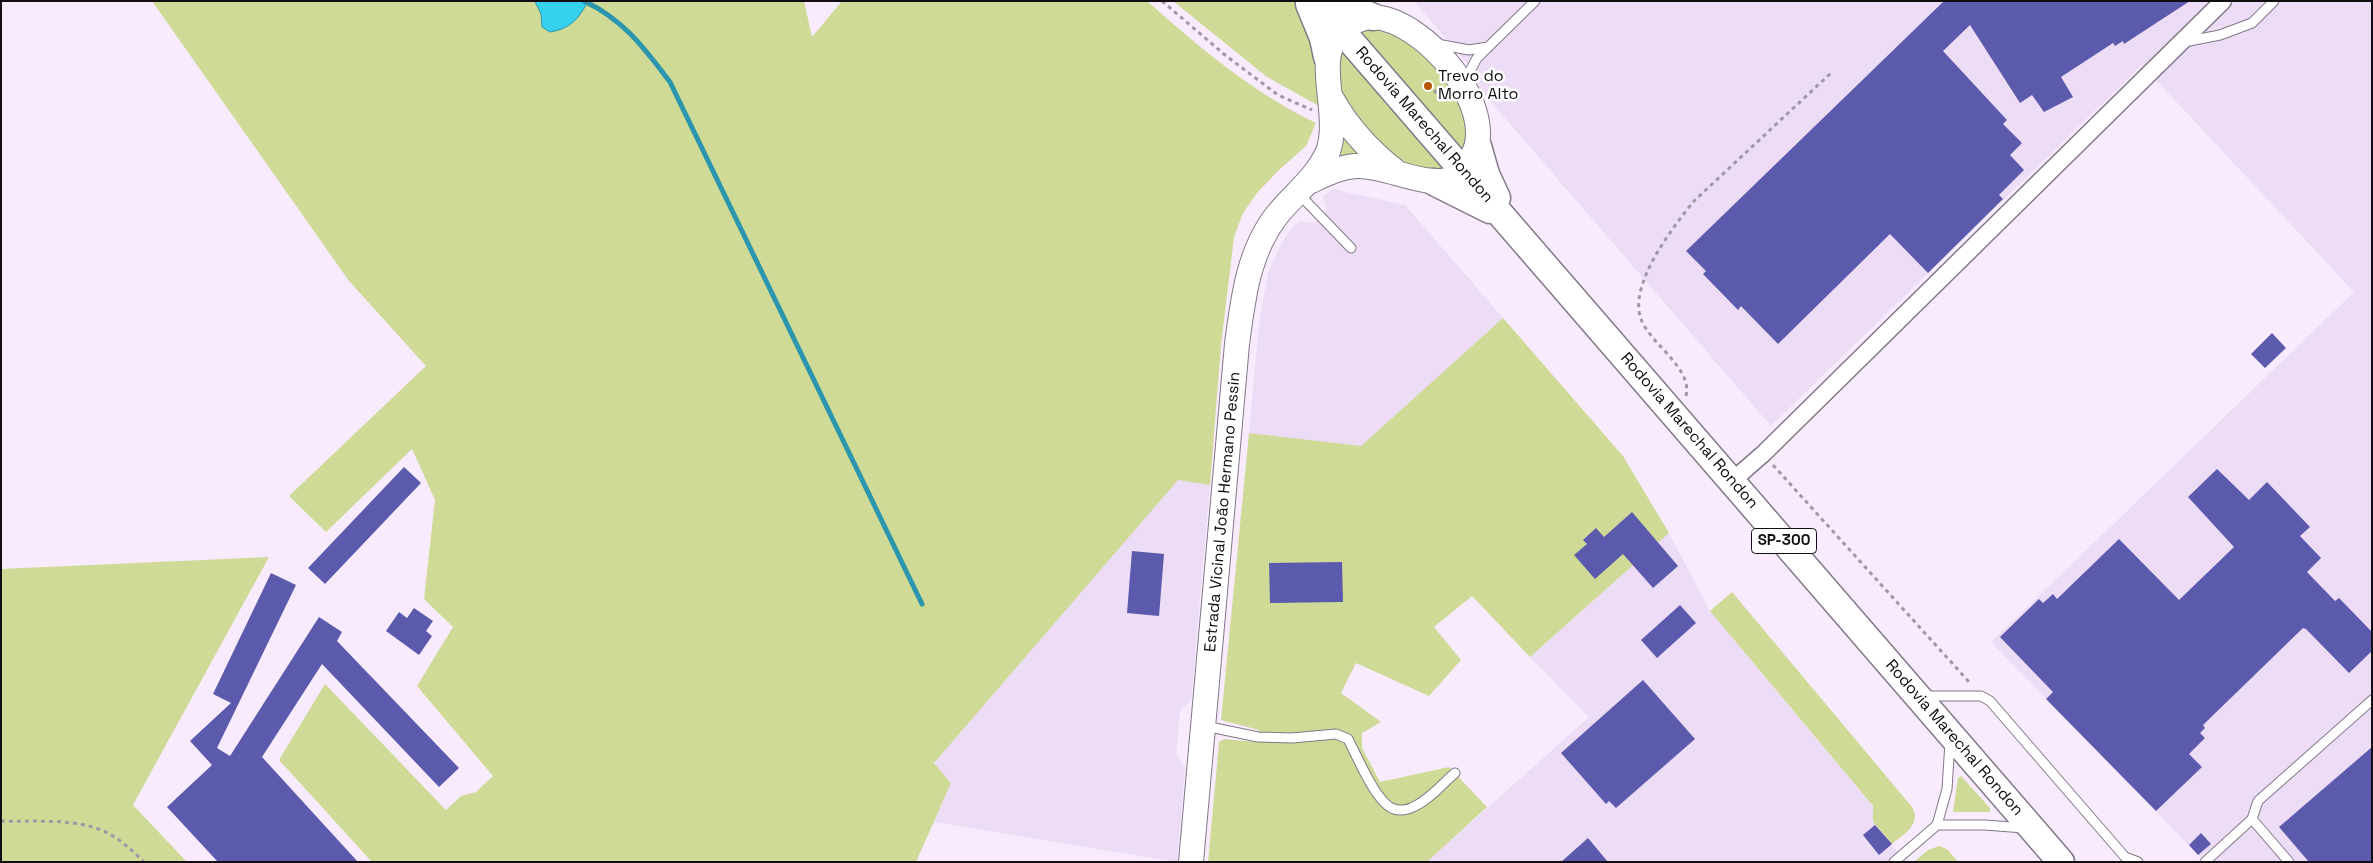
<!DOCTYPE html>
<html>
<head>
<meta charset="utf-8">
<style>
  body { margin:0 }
  #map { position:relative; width:2373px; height:863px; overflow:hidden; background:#f7ebfd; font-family:"Space Grotesk",sans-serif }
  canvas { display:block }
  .frame { position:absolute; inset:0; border:2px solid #110d13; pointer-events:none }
</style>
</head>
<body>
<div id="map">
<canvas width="2373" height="863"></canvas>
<div class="frame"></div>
</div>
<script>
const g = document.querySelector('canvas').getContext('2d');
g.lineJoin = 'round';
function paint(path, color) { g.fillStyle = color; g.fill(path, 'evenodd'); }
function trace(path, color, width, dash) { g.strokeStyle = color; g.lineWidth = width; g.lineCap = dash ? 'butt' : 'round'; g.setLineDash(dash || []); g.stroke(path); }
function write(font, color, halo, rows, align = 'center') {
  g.font = font + ' "Space Grotesk",sans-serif'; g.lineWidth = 5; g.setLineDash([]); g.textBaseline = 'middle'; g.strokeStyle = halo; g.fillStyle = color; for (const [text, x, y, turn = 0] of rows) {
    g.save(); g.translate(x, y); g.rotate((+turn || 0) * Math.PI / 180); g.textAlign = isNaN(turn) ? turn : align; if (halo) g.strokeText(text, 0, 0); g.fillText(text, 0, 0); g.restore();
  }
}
paint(new Path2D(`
  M1414,1H2372V862H2205L1991,642L2354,292L2142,65L1771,426L1473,81L1474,72Z
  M1332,189L1405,205L1503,318L1361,446L1249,433L1259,323L1268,273L1281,244L1290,230L1299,221L1314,223L1327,210L1323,197Z
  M1178,479L1210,485L1191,701L1180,711L1176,755L1185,767L1177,862L934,822L951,783L934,763Z
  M1669,533L1710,611L1873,807V822L1906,862H1427L1589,717L1530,657Z`), '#eddcf6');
paint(new Path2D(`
  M152,1H804L812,37L842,1H1147C1199,47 1253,93 1316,123L1306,146L1278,171L1257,193L1243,213L1234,237L1221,345L1210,485L1178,480L934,763L951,783L916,862H372L279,760L325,684L446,810L461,796L476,792L493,776L417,686L453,627L424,599L435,500L412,449L326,532L289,496L426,366L349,281Z
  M1173,1H1294L1312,26L1328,111L1267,77Z
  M1361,27L1397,30L1464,95L1473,137L1442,173L1340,163L1333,153V59Z
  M1503,318L1623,456L1669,533L1530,657L1472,596L1434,627L1461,660L1429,696L1356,663L1341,693L1381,722L1362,733V748L1380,782L1449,767L1487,807L1427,862H1208L1219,742L1224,739L1257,742L1259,730L1221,720L1249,433L1361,446Z
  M269,557L133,805L187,862H1V569Z
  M1732,592L1912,807C1922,824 1904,834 1892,844L1873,822V806L1710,611Z
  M1961,776L1990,808V812H1953L1958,778Z
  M1939,846L1947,849L1958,862H1914L1928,850Z`), '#cfda96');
const water = new Path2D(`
  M535,1H588C579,19 570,29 550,32L542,27L541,14Z`);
paint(water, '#36d1ef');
trace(water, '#2b96ad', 1);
trace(new Path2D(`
  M584,1C624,20 644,48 670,82L922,604`), '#2b96ad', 5);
paint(new Path2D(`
  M1944,1H2190L2124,44L2123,41L2115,46L2113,43L2061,77L2073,97L2044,112L2032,95L2020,103L1970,25L1943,51L2007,120L2003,124L2022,143L2010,155L2024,170L1999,195L2003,199L1928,273L1890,234L1778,344L1741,306L1738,310L1703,274L1706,271L1686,251Z
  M2272,333L2286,348L2265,368L2251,354Z
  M404,467L421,483L325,584L308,568Z
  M2217,469L2249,500L2267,482L2310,527L2300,536L2321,558L2307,572L2335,601L2339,598L2372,632V651L2349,673L2306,629L2303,628L2203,725L2205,728L2200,733L2205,738L2189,754L2202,767L2156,811L2046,699L2053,692L2000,637L2039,599L2043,603L2053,594L2057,599L2119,539L2179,600L2234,547L2188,497Z
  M1632,512L1678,566L1653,588L1623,554L1595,579L1574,555L1587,544L1583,540L1596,528L1604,537Z
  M1132,551L1164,554L1159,616L1127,613Z
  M1342,562L1343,602L1270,603L1269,563Z
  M271,573L296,585L217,748L230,756L319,617L342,632L337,641L459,768L439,787L322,664L262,757L358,862H218L167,807L212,765L190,741L231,703L213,694Z
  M1680,605L1696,623L1657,658L1641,640Z
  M414,608L433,621L426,631L432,636L419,655L386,631L399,612L407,618Z
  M1643,680L1695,739L1616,808L1609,801L1606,804L1561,753Z
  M2372,747V862H2309L2279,827Z
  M1875,825L1892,844L1879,855L1863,835Z
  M2201,833L2211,844L2198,855L2189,845Z
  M1588,838L1608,862H1561Z`), '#5b5aad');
const service = new Path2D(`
  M2184,42L2220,35L2252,23L2274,1
  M1437,44L1469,50L1488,47
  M1464,82L1477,58L1535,1
  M1298,193L1351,248
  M1924,696H1981L1990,701L2125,857L2138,862
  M1205,726L1258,737L1292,738L1336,734L1348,739C1357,756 1376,803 1394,809C1400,811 1408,810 1413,807C1428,801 1442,784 1455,773
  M2252,819L2258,801L2372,700
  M1937,825H1985L2024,828
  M1894,862L1937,825L1947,789L1950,742
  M2205,862L2252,819L2289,862`);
const minor = new Path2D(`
  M1732,481L1763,454L2223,1`);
const secondary = new Path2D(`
  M1332,99C1347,126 1371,152 1395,171
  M1191,862L1237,344C1243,299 1248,252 1277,215C1294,194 1315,179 1327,154C1342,119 1316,66 1335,39C1343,28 1358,17 1373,17C1424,19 1500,108 1472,157C1468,165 1463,172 1455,177C1429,191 1386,164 1356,166C1339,167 1324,175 1309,182`);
const primary = new Path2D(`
  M1316,1L2061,862
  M1337,1L1373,17
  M1309,4L1323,38L1327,57
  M1478,146L1486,174L1497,198
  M1434,182L1490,210`);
trace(service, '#837889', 11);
trace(minor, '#837889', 19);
trace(secondary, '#837889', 26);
trace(primary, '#837889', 29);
trace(new Path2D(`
  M1162,1L1225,55L1278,95L1312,110
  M1434,93L1441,86
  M1686,396C1693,368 1650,344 1641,319C1628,285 1673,227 1694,201L1832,72
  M1773,465L1970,683
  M1,821C31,822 73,818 101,830C118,837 131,849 144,862`), '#a198a6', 3, [4, 4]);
trace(service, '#fff', 9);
trace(minor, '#fff', 16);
trace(secondary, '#fff', 24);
trace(primary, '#fff', 26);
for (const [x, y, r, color] of [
  [1428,86,5,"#b45800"]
]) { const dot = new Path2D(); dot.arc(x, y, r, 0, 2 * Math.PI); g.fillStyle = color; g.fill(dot); trace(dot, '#fff', 2); }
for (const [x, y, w] of [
  [1784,541,65]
]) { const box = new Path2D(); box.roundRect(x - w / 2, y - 12.5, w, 25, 4); g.fillStyle = '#fff'; g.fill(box); trace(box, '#110d13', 1); }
write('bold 15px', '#110d13', null, [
  ["SP-300",1784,541]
]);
write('16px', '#110d13', '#fff', [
  ["Trevo do",1438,77],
  ["Morro Alto",1438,95]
], 'left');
write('16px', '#110d13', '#fff', [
  ["Rodovia Marechal Rondon",1424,125,49],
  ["Rodovia Marechal Rondon",1689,431,49],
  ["Estrada Vicinal João Hermano Pessin",1223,512,-85],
  ["Rodovia Marechal Rondon",1954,738,49]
]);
</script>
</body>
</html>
